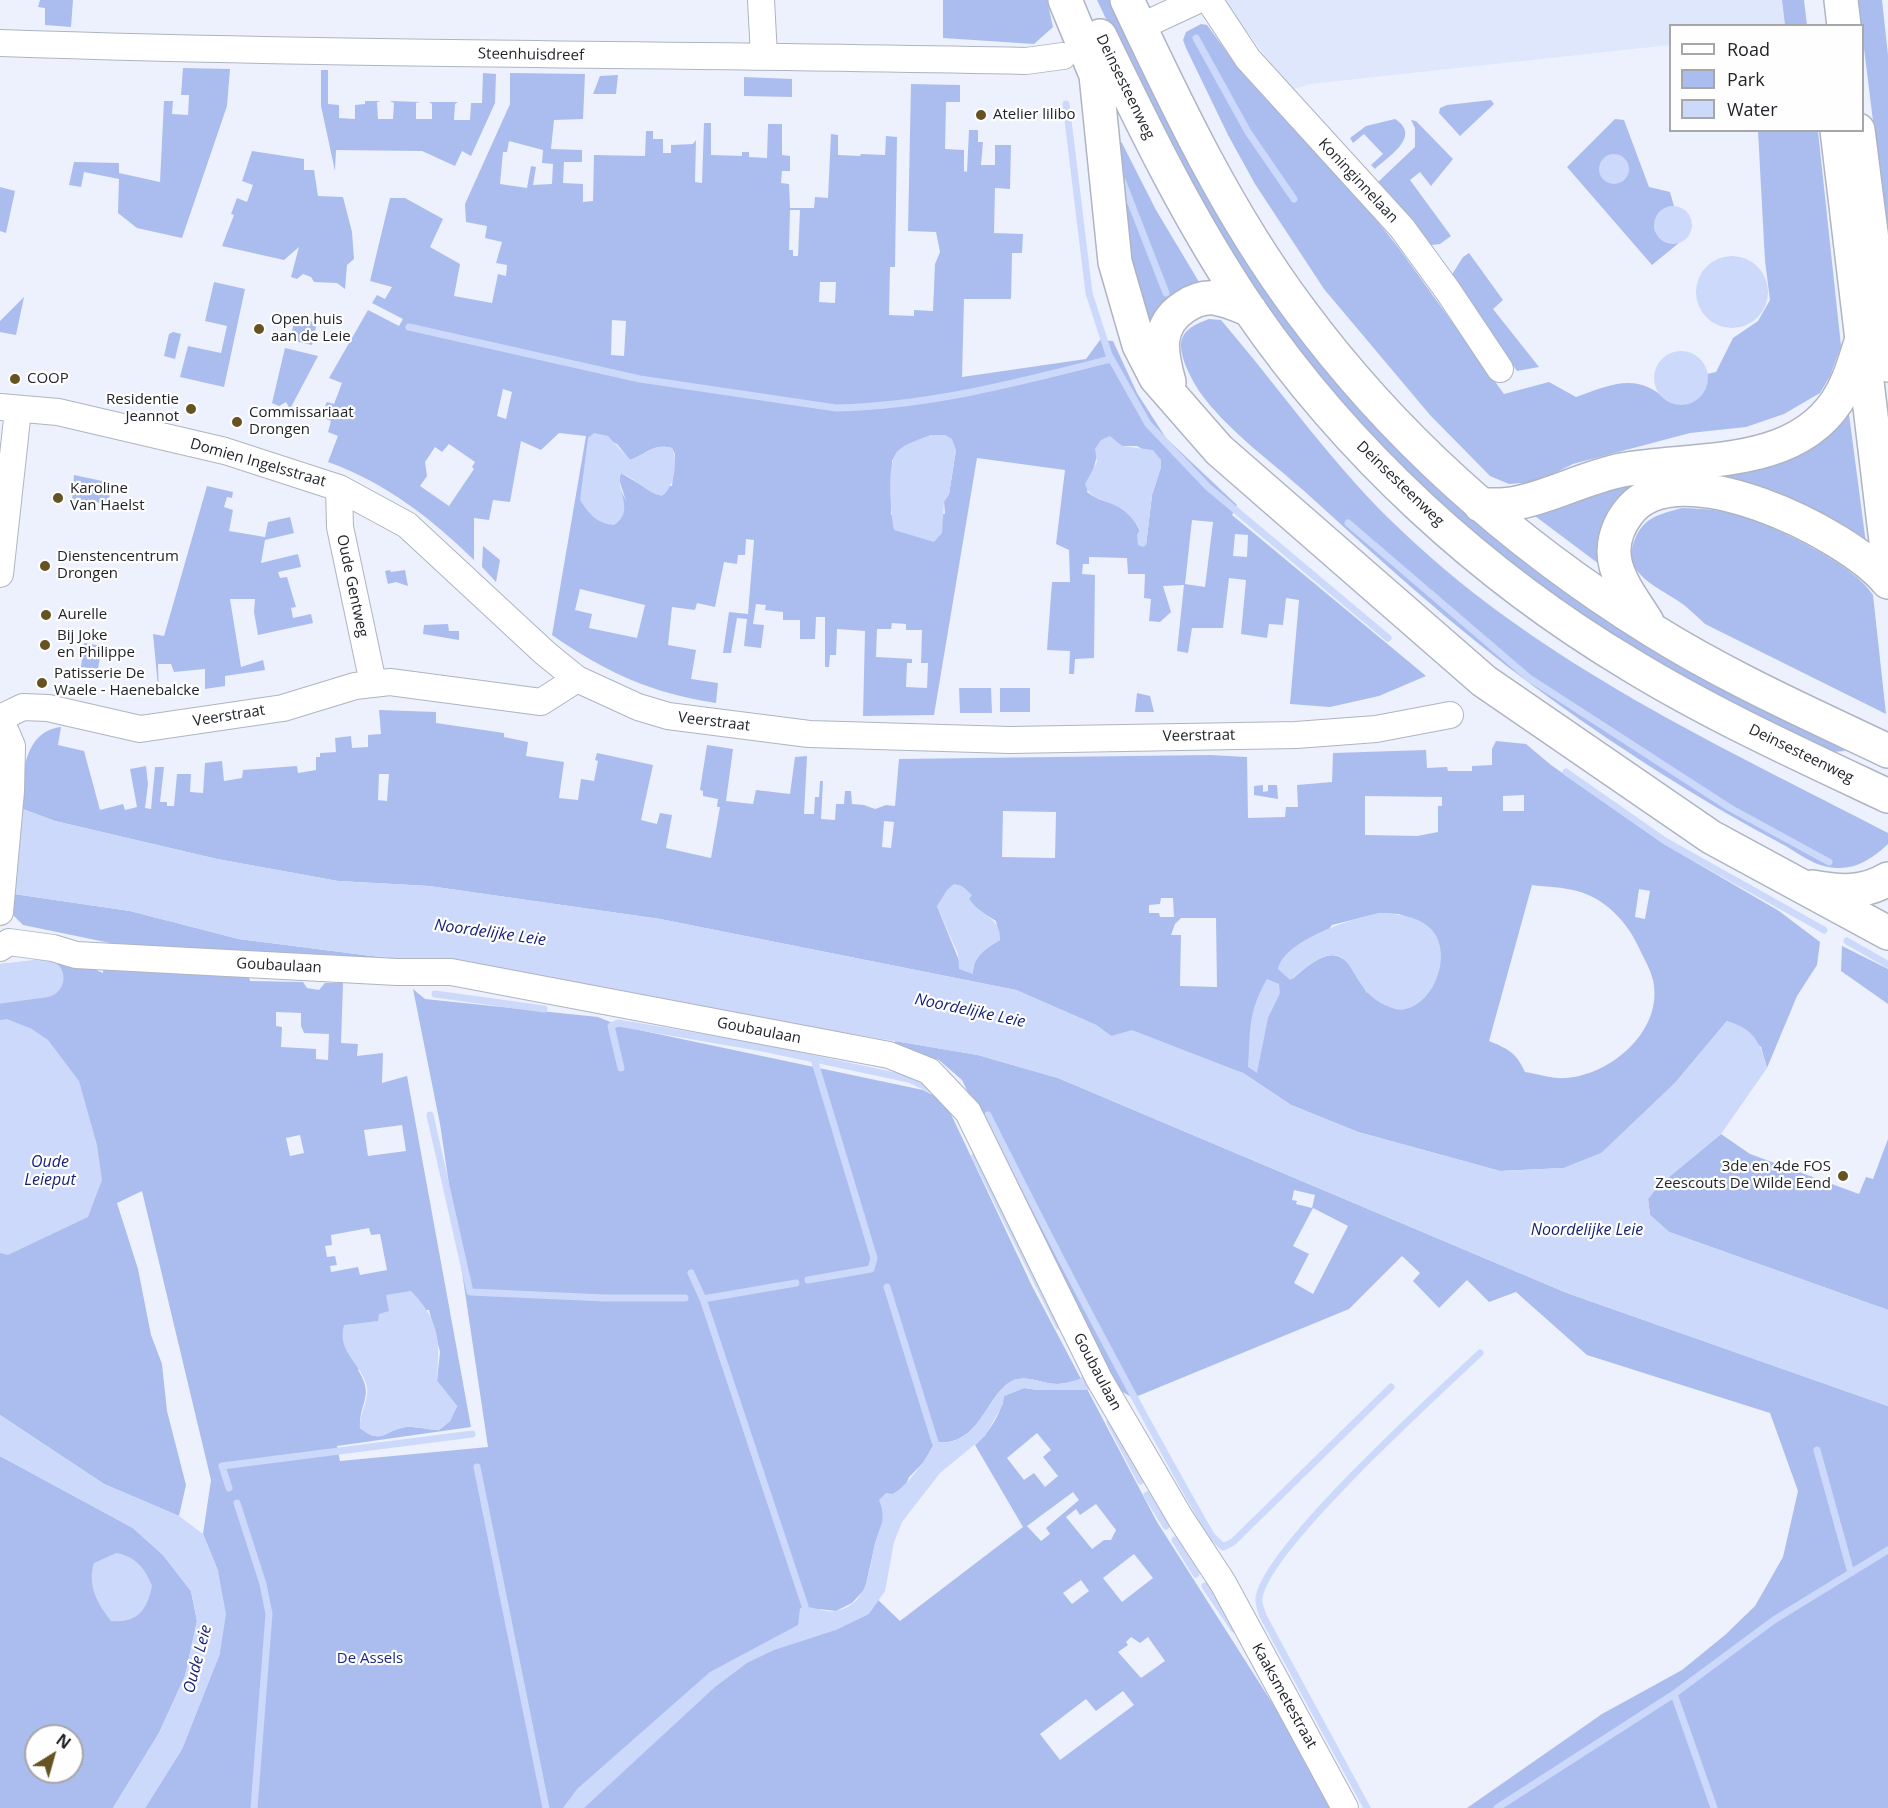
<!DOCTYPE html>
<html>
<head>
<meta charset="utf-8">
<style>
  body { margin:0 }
  #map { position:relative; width:1888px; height:1808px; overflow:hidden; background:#ecf1fd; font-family:"Open Sans",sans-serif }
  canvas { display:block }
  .legend { position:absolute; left:1669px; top:24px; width:195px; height:108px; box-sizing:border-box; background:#fefefe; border:2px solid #a6a7a9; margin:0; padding:8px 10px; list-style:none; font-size:18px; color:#23252a }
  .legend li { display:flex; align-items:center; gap:12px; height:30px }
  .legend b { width:30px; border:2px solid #a6a7a9 }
  .north { position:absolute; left:24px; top:1724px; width:60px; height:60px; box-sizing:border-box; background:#fefefe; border:2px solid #a6a7a9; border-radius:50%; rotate:37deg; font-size:16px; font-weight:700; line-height:24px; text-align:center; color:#23252a }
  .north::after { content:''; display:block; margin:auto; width:21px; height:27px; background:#665321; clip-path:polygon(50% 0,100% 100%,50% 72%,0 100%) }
</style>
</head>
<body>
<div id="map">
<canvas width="1888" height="1808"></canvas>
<ul class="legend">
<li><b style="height:8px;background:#fff"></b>Road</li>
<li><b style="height:16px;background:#abbdef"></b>Park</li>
<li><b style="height:16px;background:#ccd9fa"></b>Water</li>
</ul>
<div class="north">N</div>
</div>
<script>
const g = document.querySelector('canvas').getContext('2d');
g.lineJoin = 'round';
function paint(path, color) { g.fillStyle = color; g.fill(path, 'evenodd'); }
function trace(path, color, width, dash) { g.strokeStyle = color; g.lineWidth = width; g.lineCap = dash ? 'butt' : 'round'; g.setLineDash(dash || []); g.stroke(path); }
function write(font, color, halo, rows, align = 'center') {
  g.font = font + ' "Open Sans",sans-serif'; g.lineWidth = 4.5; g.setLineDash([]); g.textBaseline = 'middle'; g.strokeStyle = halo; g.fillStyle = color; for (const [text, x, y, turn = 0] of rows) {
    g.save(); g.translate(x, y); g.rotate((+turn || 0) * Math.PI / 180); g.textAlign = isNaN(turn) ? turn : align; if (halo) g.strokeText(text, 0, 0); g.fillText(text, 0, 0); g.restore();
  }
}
paint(new Path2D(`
  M1223,0H1782L1785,25L1670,26V45L1310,84L1291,90Z`), '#dfe7fc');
paint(new Path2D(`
  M40,0H73L71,27L45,25V8L38,7Z
  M943,0H1047L1053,27L1034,44L943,38Z
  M1097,0H1114L1409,455L1819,728L1845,751L1821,753L1651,663L1481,544L1358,425L1257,297L1150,111Z
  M1782,0H1804L1807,25H1785Z
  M1858,0H1882L1888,55V242Z
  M1201,24L1207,25L1244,75L1360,200L1398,247L1504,394L1549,382L1576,397C1610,385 1638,371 1667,401L1707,382V374L1716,372L1733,338L1758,321L1770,300L1765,261L1758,131H1818L1841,346L1830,376L1820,393L1784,414L1746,427L1690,433L1573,464L1536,482L1509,484L1490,476L1430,415L1324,289L1255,184L1228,135L1186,48L1183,40L1186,32Z
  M183,68L230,69L227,106L182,238L137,228L118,213L119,179L84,172L81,187L69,185L74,162L119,163V173L160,182L164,101H173L172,114L188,115L189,95H181Z
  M321,70H328V104L339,105V118L355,119V105L365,104V101H381L377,102L378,119H393L394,103L390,101L420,102L416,103V119H432V104L429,102H458L455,104L454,120H470L471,103H482L483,73L496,74L495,103L471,156L462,151L455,166L422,151L336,150L335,171L321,106Z
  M510,73L585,74L583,119L554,120L551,149L582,150V162H564L563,183L583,184V202L593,201L594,155L645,156L646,131H653V139H663V153H671V145L693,144L696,140L695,182L702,183L704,123H711V155L742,156V152H749V157L767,158L768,124H782V155L790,156V171H782L781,183L789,184L790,208H814L815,197L828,198L831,134L838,135V155L860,156L861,154L885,155L886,136L897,137L895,267H890L889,315L914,316V310L933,311L935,264L940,252L936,232L908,231L911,84L960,85V102H946L945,149L964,150V171L967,172L969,130H978V142H983L981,165H995V145H1011L1010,189L995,188L994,233L1023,234L1022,253H1012L1011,299H964L962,377L1086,359L1100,340L1113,341L1137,393L1166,438L1237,505L1232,515L1426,676L1379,696L1330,707L1290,704L1299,600L1286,598L1283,625L1269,624L1267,638L1241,634L1246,580L1229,578L1223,628H1192L1188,653L1177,651L1184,585L1163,586L1171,612L1160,622L1149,621L1151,599L1144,598L1145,574H1128L1127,558L1089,557V564H1083L1082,574L1095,575L1094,658L1075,659L1074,674H1069L1070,651L1047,650L1052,582H1070L1069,550L1056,544L1065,470L977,458L934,715L863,716L865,631L837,629L836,655H830L829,667H825V617H816L815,639H800V620H783V612L765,610L766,605L756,604L753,624L764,625L761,648L744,646L747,619L737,618L731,653H723L729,612L748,614L754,540L746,539L745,555H738L737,564L724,562L715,607L697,603L695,610L672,607L668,645L696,650L691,679L718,683L716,703C651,693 607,673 552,635L586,436L559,433L541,450L521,441L510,502L493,500L489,520L474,518V560C431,518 386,483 328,462L338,436L328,432L331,421L326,419L331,408L325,406L327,402L334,404L342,383L329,378L368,310L399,326L403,319L372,303L377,295L385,299L392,287L370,281L390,198H405L443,219L430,247L460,264L454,296L492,303L498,274L506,276L507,265L496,263L502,242L485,238L487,226L466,222L465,204L510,104ZM509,141L543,150L542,163L553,164L552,184L533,185L536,167L531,166L527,188L500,184L503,152H507ZM790,210H800L798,256H793V250H789ZM820,282H836L835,303L819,302ZM612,320L626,321L624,356L611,355ZM503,389L512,392L506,419L497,416ZM594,433L617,444L630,460C647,454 652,443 672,448L675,454L672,486L641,485L621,473L619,479L626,501ZM931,435L956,450L949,494L944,501L945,514L891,515L892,461L898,451ZM1114,441L1122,446H1137L1161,460V467L1152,495L1146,545C1140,529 1133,514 1118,506C1107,501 1097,500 1087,492L1097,456ZM449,444L475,462L472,467L474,469L449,506L420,486L427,476L425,462L435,447L442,452ZM1192,520L1213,522L1205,587L1185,584ZM1235,534L1248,535L1247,557L1233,556ZM580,589L645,605L637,638L589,628L592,614L575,610ZM892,623L906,624V630H922L921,663H928L927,688L906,687L907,663H912V659L876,657L877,629H891Z
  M618,75L616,94H593L600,76Z
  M744,77L792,79V97L744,96Z
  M1491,100L1494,104L1460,136L1439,113L1440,108L1447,105Z
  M1395,119C1422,136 1389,156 1375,169L1371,165L1383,154L1364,134L1353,143L1350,138L1366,126Z
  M1615,119L1624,120L1649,187L1670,192L1674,206C1661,208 1653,217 1655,231L1668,243L1680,242L1652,265L1567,167Z
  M1411,120L1416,121L1453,159L1431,186L1420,172L1410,180L1451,236L1440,244L1431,245L1378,182L1415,147V128Z
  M1118,140L1122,143L1156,210L1202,287L1153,334L1137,312Z
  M252,151L304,159V170H314L318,196L343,197L352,232L354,259L347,265L345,289L337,283L314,282L311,277L303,274L297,279L291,277L299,247L284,260L222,246L234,215L231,214L237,198L247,202L253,185L242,181Z
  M0,187L15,191L6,233L0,231Z
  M1469,253L1503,300L1493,309L1539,367L1517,371L1451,276L1463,257Z
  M214,282L245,289L224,387L180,377L188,346L221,353L227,326L205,321Z
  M24,297L16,335L0,332V321Z
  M295,318L317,323L312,345L290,340Z
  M1209,319L1221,320C1282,391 1335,469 1404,533C1544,666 1719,745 1888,833V844C1870,861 1851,873 1824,866C1810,863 1795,851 1782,844C1699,800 1612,744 1536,688C1454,628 1378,558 1303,490C1268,459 1226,429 1199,391C1191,378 1182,362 1181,347C1180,330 1196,324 1209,319Z
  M173,332L181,334L175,359L164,356L169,334Z
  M285,348L318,356L290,409L286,402L279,406L272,403Z
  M1847,399L1867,551L1676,481L1603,567L1531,513L1688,467Z
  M74,475L112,483L108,504L72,499Z
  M207,486L233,492L232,498L227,497L224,507L233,510L229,531L265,537L268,522L290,517L294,533L265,540L261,563L298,554L301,567L278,572L280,578L287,577L296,607L291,608L293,618L311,614L313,623L258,635L254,612L255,599H230L241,667L263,660L265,670L225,676V686L205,689V669L174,672L171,664H158L159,697L153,634L164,636Z
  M1682,508C1703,509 1725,509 1745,517C1779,529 1856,566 1873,595L1886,714L1705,624C1698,617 1691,611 1684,605C1662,588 1619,575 1635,539C1644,517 1660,514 1682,508Z
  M483,546L500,560L496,582L482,567Z
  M390,570L391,572L405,570L408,586L396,582L388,584L385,571Z
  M448,624L449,631H459V640L423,634L424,625Z
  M84,643L102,646L98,669L81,667Z
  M959,688H991L992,713H960Z
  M1000,688H1030V712H1000Z
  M1137,693L1150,696L1154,712H1135Z
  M379,710L436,712V723L504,733V737L528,742L526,756L564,762L559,798L578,800L581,779L594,781L598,761L595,760L597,753L653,765L641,820L657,824L660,813L672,815L666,848L711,858L720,807H717L718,799L703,796V791L700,790L707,745L733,749L726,801L753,804L756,790L790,794L795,757L807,756L804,814H814L815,797H819L820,781H823L821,819L835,820L836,804H844L845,791H851L852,804L864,805L875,809L886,805L895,806L899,759L1210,755L1247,757L1248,818L1285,817L1286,807H1298L1297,785L1332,782L1333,753L1426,750L1427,768L1447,767L1448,771H1472V766L1492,765V749L1496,741L1526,744L1551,765L1664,844L1779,911L1820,942L1817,965L1797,996L1767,1068L1761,1047L1727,1021L1675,1083L1602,1153L1564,1168L1500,1171L1358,1132L1291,1105L1243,1073L1111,1036L1096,1025L1016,990L660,919L429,886L338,881L217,859L55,821L20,808C22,778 23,731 61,727L58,745L84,751L100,810L123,804L125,810L137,807L130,769L146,766L148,784L145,808L151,809L155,767H164L160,802H167V806H174L177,774H191L190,792L203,793L205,763L222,761L224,781L242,778L243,770L297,766L298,773L316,770V757H320V753L336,752L335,738L351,736L352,748L368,747V735L381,734ZM379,774H389L387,801L378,800ZM1524,795V811H1503V796ZM1365,796L1442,797V806H1438V832L1417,836L1365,835ZM1003,811L1056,812L1055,858L1002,857ZM884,821L894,822L891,848L882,847ZM1532,885C1547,887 1563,887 1577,891C1605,898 1628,923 1639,948C1644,959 1653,973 1654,986C1660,1033 1610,1075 1566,1078C1553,1079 1538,1074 1525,1072C1516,1052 1508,1049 1489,1041ZM1639,889L1650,891L1645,919L1635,917ZM1161,898H1173L1174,917H1160L1159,913H1149V905L1160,904ZM969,899L975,908L996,921L1000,940C986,948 973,956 973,973L960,963L937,906ZM1380,913L1399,914L1420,922L1367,993C1342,943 1329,947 1291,980L1332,925ZM1181,918H1216L1217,987L1180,986L1181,935H1171L1175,924Z
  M1263,785V792L1268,791V785H1277L1278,799L1254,795V786Z
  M14,894L130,911L239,939L411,961L329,962L115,944L23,925L13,915Z
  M1842,946L1888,969V1004L1841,971Z
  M53,959L81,963L103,973L104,963L248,972L250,981L303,982L307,988L319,990L325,983H343L341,1043L358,1044L357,1056L383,1053L382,1083L407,1076L471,1427L337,1446L340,1461L488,1447L440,1124L413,989L425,999L598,1017L620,1026L923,1090L939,1098L950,1112L1032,1286L1081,1379C1073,1381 1065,1384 1057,1384C1042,1384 1026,1374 1012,1381C986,1394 980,1448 935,1442L924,1462L909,1477L905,1487L893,1494L875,1544L865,1589L852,1603L836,1611L819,1609L824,1629L876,1598L900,1621L1023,1527L975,1445C989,1433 1001,1414 1004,1396L1024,1388L1038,1390L1087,1389L1157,1522L1339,1808H145L182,1749L220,1653L218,1571L203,1534L211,1480L142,1191L117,1203L138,1269L151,1335L162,1364L167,1411L186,1485L179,1516L104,1484L0,1415V964ZM276,1012L301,1013V1026L304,1033L329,1034L328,1060L316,1059V1049L281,1047L282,1027L276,1026ZM402,1125L406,1151L368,1156L364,1130ZM300,1135L304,1153L290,1156L286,1138ZM369,1228L371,1235L380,1234L387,1270L360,1275L358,1267L331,1272L330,1266L337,1265L335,1256L327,1257L325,1246L332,1245L331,1235ZM429,1310L440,1352L437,1381L457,1406L450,1421L439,1430C430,1430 412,1426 405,1427C384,1431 381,1445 360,1428C359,1401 375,1397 358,1370L379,1321L390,1311ZM1037,1433L1051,1450L1043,1457L1058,1476L1045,1487L1034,1473L1024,1480L1007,1458ZM1073,1492L1079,1500L1046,1528L1050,1534L1041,1541L1027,1526ZM1096,1504L1116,1530L1111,1540H1104L1092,1549L1066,1517L1076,1509L1080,1515ZM1134,1554L1153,1578L1122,1602L1103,1578ZM1081,1580L1089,1591L1072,1604L1063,1593ZM1131,1637L1140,1643L1148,1637L1165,1661L1141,1678L1118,1652L1128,1645L1126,1642ZM1123,1691L1134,1705L1060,1760L1040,1734L1086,1699L1096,1711Z
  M895,1041L978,1055L1058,1078L1567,1293L1888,1406V1808H1467L1602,1714L1682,1670L1725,1635L1755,1606L1783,1557L1798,1491L1770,1413L1587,1355L1516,1292L1489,1302L1467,1280L1439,1308L1413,1281L1420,1273L1402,1256L1349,1309L1133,1398L1109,1384L962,1080L939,1060L895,1049ZM1294,1190L1315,1195L1312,1208L1296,1204L1297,1201L1292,1200ZM1313,1208L1348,1226L1313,1294L1294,1283L1309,1254L1293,1246Z
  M1721,1134L1750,1154L1859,1194L1866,1177L1873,1179L1888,1139V1310L1669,1232L1650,1215L1648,1199L1658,1186Z
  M0,1456L133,1528L163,1555L191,1591L197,1621L185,1676L159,1733L113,1808H0ZM36,1736H72V1772H36Z`), '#abbdef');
paint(new Path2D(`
  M1599 169a15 15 0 1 1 30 0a15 15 0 1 1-30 0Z
  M1654 225a19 19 0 1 1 38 0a19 19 0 1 1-38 0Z
  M1696 292a36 36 0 1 1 72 0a36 36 0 1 1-72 0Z
  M1654 378a27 27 0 1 1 54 0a27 27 0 1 1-54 0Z
  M594,433L608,436L630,460C647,454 652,443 672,448C678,461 675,487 662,496C646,493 637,479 621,473C615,491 636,511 614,525C596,523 589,514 580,500L588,438Z
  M931,435H945L952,439L956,450L949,494L944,502L942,533L934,542L894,530C891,514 886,464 897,452C905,443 921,439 931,435Z
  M1110,436L1122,446L1153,450L1161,460V467L1152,495L1146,545L1143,547L1138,545L1137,535L1140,529C1135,521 1128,513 1120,508C1106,499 1090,501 1085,484L1097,462L1095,449L1101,440Z
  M20,808L55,821L217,859L338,881L429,886L660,919L1016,990L1096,1025L1111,1036L1132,1030L1243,1073L1291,1105L1358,1132L1500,1171L1564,1168L1601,1153L1675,1083L1727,1021C1754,1029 1760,1042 1767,1068L1721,1134L1658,1186L1648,1199L1650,1215L1669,1232L1888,1310V1406L1567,1293L1058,1078L978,1055L426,963L239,939L130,911L0,892Z
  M954,884L962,886L972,895L969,899C982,917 1001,917 1000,940C986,949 973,956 973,974L959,969L958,954L937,906L947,890Z
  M1380,913C1398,914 1419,916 1432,930C1452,953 1436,999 1409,1008C1400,1011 1396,1010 1387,1006C1339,986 1361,919 1290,980L1278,969C1285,939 1354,918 1380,913Z
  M1267,979L1279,984L1280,993L1268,1018L1257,1073L1248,1067C1251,1029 1247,1014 1267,979Z
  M7,1019L32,1029L48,1040L79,1081L97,1145L102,1180L88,1217L8,1255L0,1253V1020Z
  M411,1291C440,1321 440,1340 437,1381L457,1406L450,1421L439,1430C430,1430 412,1426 405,1427C384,1431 381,1445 360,1428C359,1412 371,1399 366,1383C358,1361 337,1351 344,1325L378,1321L379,1314L389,1311L386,1295Z
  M1084,1373L1094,1390H1038L1024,1388L1004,1396L1003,1404L985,1436L940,1473L902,1522L894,1542L885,1591L869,1614L836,1630L774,1650L747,1663L715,1687L584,1808H563L577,1789L710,1672L798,1625L800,1608C812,1604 824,1614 836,1611C870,1604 868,1570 875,1544C880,1524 887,1521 879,1500L886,1493L893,1494C909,1484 926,1460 935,1442C979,1449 987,1393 1012,1381C1026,1374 1042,1384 1057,1384C1065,1384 1073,1381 1080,1379Z
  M0,1415L104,1484L179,1516L203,1534L218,1571L226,1614L220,1653L182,1749L145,1808H113L159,1733L185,1676L197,1621L191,1591L163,1555L133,1528L0,1456Z
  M116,1553C135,1556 146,1569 152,1586C147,1611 137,1623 111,1621C97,1603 87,1585 94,1563Z`), '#ccd9fa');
trace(new Path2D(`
  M1196,38L1248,132L1294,199
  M1066,104L1089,293L1109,355L1148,424L1208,487L1388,638
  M1122,180L1166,293
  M409,327L640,379L836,408C929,406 1021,382 1111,359
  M1348,523L1529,678L1730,808L1829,862
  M1566,772L1665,841L1824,930
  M1847,941L1887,964
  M435,994L544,1009
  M621,1068L611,1026L618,1023L763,1048L909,1079L933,1090
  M430,1115L470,1292L605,1298H685
  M988,1115C1059,1257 1132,1397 1211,1535L1223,1547L1233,1542L1391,1387
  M975,1156L1059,1326
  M691,1273L703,1299
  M808,1280L871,1269L874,1258L814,1059
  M796,1283L703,1299L805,1606
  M887,1287L935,1442
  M1110,1422L1141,1481
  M1817,1450L1851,1573
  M477,1467L546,1808
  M229,1488L222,1466L472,1434
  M1147,1495L1166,1526
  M237,1503L263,1584L269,1614L254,1808
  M1175,1540L1196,1574
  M1205,1586L1234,1629
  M1367,1808L1263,1616C1261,1610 1258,1603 1259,1598C1265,1549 1437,1394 1480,1353
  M1497,1808L1674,1694
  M1714,1808L1674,1694L1774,1620L1888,1550`), '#ccd9fa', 7);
trace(new Path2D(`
  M0,984L44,978`), '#ccd9fa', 39);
const minor = new Path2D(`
  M761,0L764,55
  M1209,0L1248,59L1402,228L1448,291L1500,369
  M1140,27L1198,0
  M0,43C342,55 684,54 1026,61L1063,56
  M0,407L58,412L225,451L339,488L407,525L545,653L577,679L638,707L668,716L809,734L1010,740L1296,735L1376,729L1450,715
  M339,488L340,527L373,683
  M0,574L18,410
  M0,718L23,707L48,708L140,729L283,708L355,686L390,682L541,702L577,679
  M0,718L12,746L11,791L0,912
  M0,948L9,942L53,948L76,955L397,972H451L889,1055L929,1071L968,1112L1099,1379L1181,1519L1223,1583L1345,1808`);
const trunk = new Path2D(`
  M1065,0L1096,75L1115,262L1139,345L1156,378L1219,450L1484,681L1711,837L1888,933
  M1127,0C1177,106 1228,214 1299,309C1394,438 1516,545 1652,630C1727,677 1808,713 1888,751
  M1841,0L1844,26
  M1100,36C1145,129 1190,222 1249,309C1347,452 1482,576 1631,665C1713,715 1801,755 1888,796
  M1837,130L1888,558
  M1858,130L1888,365
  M1169,382C1161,354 1155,326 1184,307C1193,301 1203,297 1214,298C1227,300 1238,305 1250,310
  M1480,505C1494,505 1508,506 1521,502C1556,494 1587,477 1622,470C1692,457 1792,470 1837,401C1849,383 1854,363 1861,342
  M1647,622C1636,604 1622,587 1616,566C1611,548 1616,529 1627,514C1674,446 1849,534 1888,582
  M1812,887C1840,892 1863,894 1888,879`);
trace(minor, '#aeb4c2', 28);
trace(trunk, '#aeb4c2', 36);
trace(minor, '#fff', 26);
trace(trunk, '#fff', 33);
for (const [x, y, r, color] of [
  [981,115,6,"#665321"],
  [259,329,6,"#665321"],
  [15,379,6,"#665321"],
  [191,409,6,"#665321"],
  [237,422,6,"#665321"],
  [58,498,6,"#665321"],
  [45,566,6,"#665321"],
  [46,615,6,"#665321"],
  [45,645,6,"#665321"],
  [42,683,6,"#665321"],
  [1843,1176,6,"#665321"]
]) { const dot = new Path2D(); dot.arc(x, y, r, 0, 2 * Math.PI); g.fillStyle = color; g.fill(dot); trace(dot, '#fefefe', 2); }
write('15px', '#23252a', '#fefefe', [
  ["Steenhuisdreef",531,55,1],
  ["Deinsesteenweg",1125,87,64],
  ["Koninginnelaan",1358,181,47],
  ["Domien Ingelsstraat",258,463,16],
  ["Deinsesteenweg",1400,484,44],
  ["Oude Gentweg",352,586,78],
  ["Veerstraat",229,716,-9],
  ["Veerstraat",714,722,7],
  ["Veerstraat",1199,736,-1],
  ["Deinsesteenweg",1801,754,26],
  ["Goubaulaan",279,966,3],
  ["Goubaulaan",759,1031,11],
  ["Goubaulaan",1097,1372,62],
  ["Kaaksmetestraat",1284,1696,61]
]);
write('15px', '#23252a', '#fefefe', [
  ["Atelier lilibo",993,115],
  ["Open huis",271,320],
  ["aan de Leie",271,337],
  ["COOP",27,379],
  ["Residentie",179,400,"right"],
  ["Jeannot",179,417,"right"],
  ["Commissariaat",249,413],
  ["Drongen",249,430],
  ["Karoline",70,489],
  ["Van Haelst",70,506],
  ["Dienstencentrum",57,557],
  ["Drongen",57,574],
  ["Aurelle",58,615],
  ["Bij Joke",57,636],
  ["en Philippe",57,653],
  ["Patisserie De",54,674],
  ["Waele - Haenebalcke",54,691],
  ["3de en 4de FOS",1831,1167,"right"],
  ["Zeescouts De Wilde Eend",1831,1184,"right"]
], 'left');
write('15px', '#1a2882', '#fefefe', [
  ["De Assels",370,1659]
]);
write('italic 16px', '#141e78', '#fefefe', [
  ["Noordelijke Leie",490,933,8],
  ["Noordelijke Leie",970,1011,12],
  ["Oude",50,1162],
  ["Leieput",50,1180],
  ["Noordelijke Leie",1587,1230],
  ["Oude Leie",198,1659,-75]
]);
</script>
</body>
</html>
